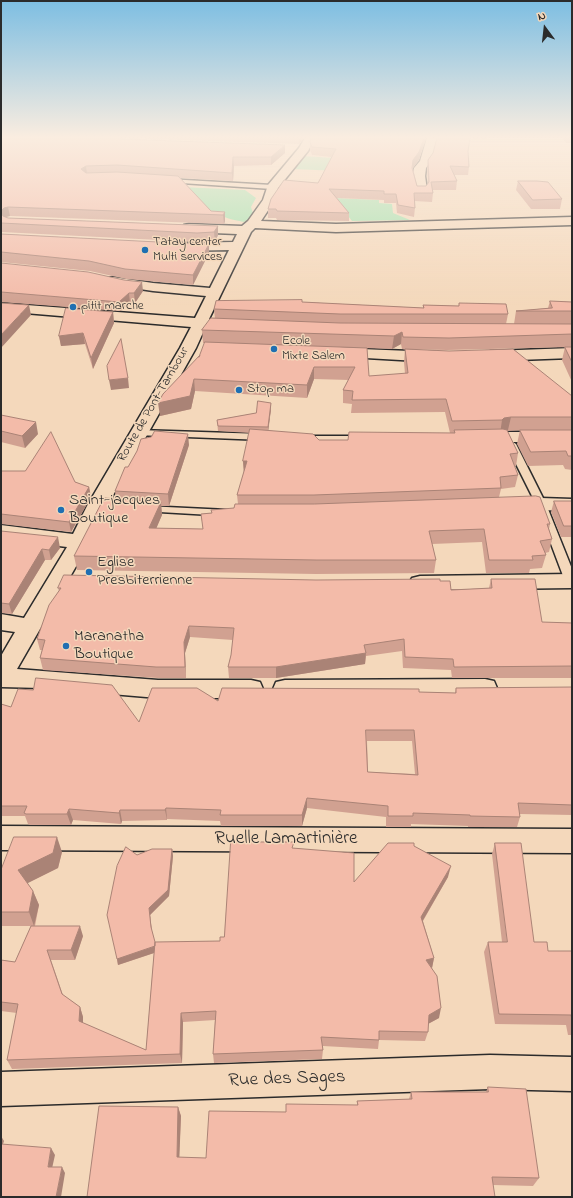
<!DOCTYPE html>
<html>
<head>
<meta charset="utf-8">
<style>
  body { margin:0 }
  #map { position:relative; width:573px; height:1198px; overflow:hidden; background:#f4d8bb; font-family:"Indie Flower",sans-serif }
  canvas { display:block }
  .frame { position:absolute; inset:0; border:2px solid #2b2b2b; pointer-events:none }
  .north { position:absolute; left:525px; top:8px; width:40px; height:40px; -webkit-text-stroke:3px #f4d8bb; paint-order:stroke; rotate:345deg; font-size:11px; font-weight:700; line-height:16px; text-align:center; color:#2b2b2b }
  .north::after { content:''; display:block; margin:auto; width:14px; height:18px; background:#2b2b2b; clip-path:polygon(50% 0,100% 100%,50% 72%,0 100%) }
</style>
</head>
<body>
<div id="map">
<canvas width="573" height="1198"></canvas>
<div class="frame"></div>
<div class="north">N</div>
</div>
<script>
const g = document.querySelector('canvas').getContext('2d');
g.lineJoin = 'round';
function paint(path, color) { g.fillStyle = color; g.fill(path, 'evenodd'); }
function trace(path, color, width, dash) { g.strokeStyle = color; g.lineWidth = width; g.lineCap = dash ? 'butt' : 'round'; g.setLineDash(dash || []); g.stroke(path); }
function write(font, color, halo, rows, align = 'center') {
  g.font = font + ' "Indie Flower",sans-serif'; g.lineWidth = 3; g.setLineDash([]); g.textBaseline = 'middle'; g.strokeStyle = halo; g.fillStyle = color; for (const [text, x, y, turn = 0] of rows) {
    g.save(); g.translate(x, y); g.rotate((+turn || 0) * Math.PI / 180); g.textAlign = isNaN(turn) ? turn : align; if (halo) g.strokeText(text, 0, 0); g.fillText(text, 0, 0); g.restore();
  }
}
paint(new Path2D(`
  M302,156L367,160L364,172L291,169Z
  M182,187L245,190L256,198L251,207L254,216L244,222C235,220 223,219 217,211L193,210Z
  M334,198L379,200V203L392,204L393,213L410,220L352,221Z`), '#9de1ac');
const service = new Path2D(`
  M168,179L272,185L275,187L272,189L166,182L165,181Z
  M138,430L264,434L269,437L264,440L135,435L133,433L135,431Z
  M303,436H364L369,439L364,442L300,441L298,439Z
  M511,441L516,444L546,504L572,569V585L567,584L565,581L536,504L506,444Z
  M146,506L228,510L233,513L228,516L142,511L141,509Z`);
const minor = new Path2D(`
  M305,138H315L308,151L278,188L275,200L261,221L336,224L572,217V225L336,232L255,228L251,232L209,319L218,321L221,324L218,327L205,328L196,348L107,506L90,542L17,669L158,680H251L260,682L263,689L260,696L251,698H158L41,688L1,687V656L15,632L1,630V614L24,618L67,547L1,539V525L73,534L87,506L180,348L191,327L1,311V303L195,318L206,296L153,291L113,285L108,284L106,281L108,278L113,277L153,283L210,288L229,250L180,251L175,250L173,247L175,244L180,243L233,242L237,234L189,232L184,231L183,228L184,225L189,224L242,226L248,221L263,200L268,185L299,148Z
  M427,138H437L431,161L426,168L425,176L427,190L425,193H417L413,176L414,168L420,161Z
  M337,348L435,352L441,354L443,357L441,360L435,362L331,356L329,353L331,350Z
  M572,348V358L491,361L485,359L483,356L485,353L491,351Z
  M508,432H572V442H508L502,441L499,437L502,433Z
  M541,498L572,499V511L541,510L534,508L531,504L534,500Z
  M572,574V588L420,590L412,588L409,583L412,578L420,576Z
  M485,679L494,681L497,688L494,695L485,697L285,698L276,696L273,689L276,682L285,680Z
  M1,826L572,829V853L1,850Z
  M490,1055L572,1057V1091L490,1089L1,1106V1072Z`);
trace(service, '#2b2b2b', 3);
trace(minor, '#2b2b2b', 3);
paint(service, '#f4d8bb');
paint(minor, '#f4d8bb');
paint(new Path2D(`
  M1,138H121L285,153L271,165L234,166L233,181L180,178L211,211L225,212V221L224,224L10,216L5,217L8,218L218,226V235L215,242H198L1,232Z
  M123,138H304L299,144Z
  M312,138H426L419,160L413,168L417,186H426L428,184L427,169L428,160L433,153L437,138H487L486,139L470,138L468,151L469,167L468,175H454L457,181L456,190H432L433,193L432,202L414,201L415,208L414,217L397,213L396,203H384V200L337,198L349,213V221L277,220L276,218H268V209L318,183L332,157L312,155L310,150V142Z
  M562,138H572V143H566Z
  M518,181L562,199L560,209H531L516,190Z
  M1,234L197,244H209V253L193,285L126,279L90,271L1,262Z
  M1,263L143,291L135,303H130L120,311L1,302Z
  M550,301L572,302V324H514L516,311L548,308Z
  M302,302L423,308V305L459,306V303L508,314L506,324H430H572V347L447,350L402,349L401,344L392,349L335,347L369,376L405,374L404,362L405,349L572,396V470L565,469L563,465L528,466L517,444L520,430L507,431L518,453L516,466H514L518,475L515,487L501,489L499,497L550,524L549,529L552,539L549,552L545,553L546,555L542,568L530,569L529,573H486L482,542L432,544L436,560L434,573L316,574L77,570L74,556L116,499L115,491L128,467L189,445L169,506H161L162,515L156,528L203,529L201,514L211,513L234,508L238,504L237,495L244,472L243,461L250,433L218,431L217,420L256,413L271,403V409L268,430L319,440H348L450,433L445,412L351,413L352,404L343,403V390L349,380L314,379L307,398L195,391L191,409L160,416L200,355L205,343H203L202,330L215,319L214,309Z
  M113,312L114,323L93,369L85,344L61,346L59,336Z
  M565,347H572V382L562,360Z
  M1,415L38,434L25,448L1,442Z
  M1,471L75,482L89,487L91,497L71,532L1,524Z
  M554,501H572V537H561L551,512Z
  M1,531L60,548L51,560H45L12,614L1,613Z
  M491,579L542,622L572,623V678H452L451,670L403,668L402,651L366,656L365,664L276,678H229L228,667L231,655L233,640L190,637L185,653L186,678H158L43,670L40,658L42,650H40L37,639L59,591L58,588L316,580L440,581L451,590L489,588Z
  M572,687V815L520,814V817L517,827H468V826L411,824V827H386V817L307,808L302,826H221L220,821L167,819V820L122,821L121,824L73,820L71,825H30L28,824L25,816H1V704L11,707L139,722L218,701L419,692L455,693L456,688ZM367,741H412L415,774L368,772Z
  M495,843L534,942L548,951H572V1035H568L566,1025L495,1024L484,952L488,942H502L492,854Z
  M414,846L448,877L423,921L434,958L432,968L439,1018L428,1024V1032L425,1041L379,1040L378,1049L323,1046V1050L322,1059L214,1063L213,1054L215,1020L183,1022L182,1063L12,1069L7,1060L17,1013L1,1011V960L15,962L31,926H1V870L62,852L58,868L27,883L33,891L39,905L35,926L83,936L75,960H51L63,995L80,1007L83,1017V1023L146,1050L154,953L118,965L117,959L137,855L172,849L173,856L169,896L150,915L152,931L155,943L220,941L224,937L294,848L354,882Z
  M488,1087L539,1178L533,1186L493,1185L87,1197L178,1107L181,1116L179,1157L206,1158L286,1112L357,1105V1101L409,1099L411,1092H486Z`), '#d1a191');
paint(new Path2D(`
  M299,138H304L299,144Z
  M424,138H426L419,160L413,168V160Z
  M285,145V153L271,165V157Z
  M233,157L234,166L233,181L232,173Z
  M86,166L87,174L81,169Z
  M8,207L10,216L6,217L3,220L1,211L4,208Z
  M225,212V221L224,224L223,215Z
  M218,226V235L215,242L214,232Z
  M209,244V253L193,285V275Z
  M142,282L143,291L135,303L134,293Z
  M129,293L130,303L120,311L119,302Z
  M29,305L31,315L1,348V335Z
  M113,312L114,323L93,369L91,358Z
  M402,332L401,344L392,349L394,336Z
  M83,333L85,344L61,346L59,336Z
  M314,367V379L307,398V385Z
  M128,378L129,388L111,390L109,380Z
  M194,379L195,391L191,409L160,416L158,403Z
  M271,403V409L268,433V427Z
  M511,417L508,430L502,432L500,434L502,420L504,418Z
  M36,422L38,434L25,448L22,436Z
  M188,434L189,445L169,506L168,494Z
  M243,461H247L244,474Z
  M89,487L91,497L71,532L69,522Z
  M161,502L162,515L151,541L149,528Z
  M58,537L60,548L51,560L49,550Z
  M42,549L45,560L12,614L9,604Z
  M189,626L190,637L185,653L186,678L185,667L184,642Z
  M366,653L365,664L276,678V667Z
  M307,798V808L302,826V815Z
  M166,808L167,819V820L165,810Z
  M69,809L73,820L71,825L67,814Z
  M120,810L122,821L121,824L119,813Z
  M57,837L62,852L58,868L24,885L18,870Z
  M172,849L173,856L169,896L150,915L152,933L151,927L149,908Z
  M451,866L448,877L419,927L421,917Z
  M33,891L39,905L34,926L29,912Z
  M80,926L83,936L75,960L71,950Z
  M156,946L157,952L118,965L117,959Z
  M434,958L432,968L426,960Z
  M80,1007L83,1017V1030L79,1021Z
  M441,1008L439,1018L426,1025L429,1015Z
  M181,1013L183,1022L182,1063L180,1054Z
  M178,1107L181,1116L179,1166L177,1157Z
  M1,1136L4,1141L1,1150Z
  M51,1148L55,1155L51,1173L48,1167Z
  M62,1167L65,1173L61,1197H56Z`), '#aa8376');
const building = new Path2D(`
  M1,138H120L121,139L285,145L271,157H233L232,173L117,165L86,166L81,169L86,173L117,172L178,176L211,211L225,212L223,215L8,207L4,208L1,211Z
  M312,138H424L419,152L413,160L412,168L417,186H426L429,182L428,160L433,153L437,138H470L468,151L469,167L450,166L457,181L431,182L433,193H414L415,208L398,205L396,194H384V191L329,189L349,213L277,211L276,209H268L271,199L284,180L318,183L336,149L312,147L310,142Z
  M518,181H537L548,182L562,199L533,200Z
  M1,212L3,216L8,218L218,226L214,232L197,233L1,223Z
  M1,234L197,244H209L193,275L125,269L89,261L1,252Z
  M1,263L88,272L124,280L142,282L134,293H129L119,302L1,292Z
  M302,300V302L424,308L423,305L459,306V303L506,304L508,314H340L214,309L216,301Z
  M550,301L572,302V311H516L552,308Z
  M1,303L29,305L1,335Z
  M66,308L113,312L91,358L83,333L59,336Z
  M211,318L340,323L572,324V334L449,338L403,337L402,332L394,336L202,330Z
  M121,339L128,378L109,380L107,366Z
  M205,342L367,348L369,376L408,373L405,349L449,351L513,349L572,396V417H511L504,418L502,420L452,421L446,399L352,400L353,391L343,390L355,367H314L307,385L194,379L190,396L158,403L163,394L200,355L199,357Z
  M565,347H572V362Z
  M258,401L271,403L268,427L218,426L217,420L256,413Z
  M1,415L36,422L22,436L1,431Z
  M250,429L313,434L319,440H348L349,432L455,433L454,430L503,429L507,430L518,453L510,454L518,475L500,477L501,488L314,495H237L247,461H243Z
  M520,430H572V456H568L566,451L531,452Z
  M155,431L188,434L168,494L115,491L125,467H128L137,451L141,439L151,437Z
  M51,432L75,482L89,487L69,522L1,514V471H25Z
  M536,496L540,497L550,524H547L552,539L540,541L546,555L532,556L533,560H489L484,529L429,531L436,560H316L74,556L104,498L161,502L149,528L203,529L201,514L212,513L211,510L234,508L235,504H314Z
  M554,501H572V526H564Z
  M1,531L58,537L49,550L42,549L9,604L1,603Z
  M64,575L316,580L440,579V581H450L451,590L492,588L491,579H535L542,622L572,623V666L454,667L453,659L405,657L404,639L364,645L366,653L276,667H228L231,655L234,628L189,626L184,642L185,667H156L40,658L45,640L37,639L49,605L61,588H58Z
  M36,678L112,685L139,722L152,688H197L218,701L222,688L419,689V692L456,693V688L572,687V805L518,803L520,817L470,816V815L413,813V816H388V806L307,798L302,815H220L221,810L166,808L165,810H120L119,813L69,809L67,814H26L24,813L27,806H1V704L11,707L18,689L33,690ZM366,730H414L418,775L368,772Z
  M14,837H57L53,853L18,870L33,891L29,912H1V870Z
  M231,842H294L292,848L354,853V882L388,843H414V846L451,866L421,917L434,958L426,960L437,976L441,1008L429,1015L428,1032L379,1031V1040L321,1037L323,1050L213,1054L216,1011L181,1013L180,1054L7,1060L18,1004L1,1002V960L15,962L31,926H80L71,950H47L62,994L80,1007L79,1021L146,1050L155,942L220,941V937H224Z
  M495,843H521L534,942H547L548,951H572V1020L571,1015L499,1014L488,942H507Z
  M126,847L137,855L152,849H172L168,890L149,908L151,927L155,942V946L117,959L107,915L117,866Z
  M488,1087L526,1089L539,1178L492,1177L495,1197H87L99,1106L178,1107L177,1157L206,1158L209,1111L286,1112V1104L358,1105L357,1101L412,1099L411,1092H488Z
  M1,1144L51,1148L48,1167H62L56,1197H1Z`);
paint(building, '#f3bba9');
trace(building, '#aa8376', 1);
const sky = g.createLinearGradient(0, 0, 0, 305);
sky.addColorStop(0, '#7dbee2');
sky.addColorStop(0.45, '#faede0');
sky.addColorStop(1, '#faede000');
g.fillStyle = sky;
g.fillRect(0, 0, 573, 305);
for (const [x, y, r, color] of [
  [145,250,4,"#1f6fb2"],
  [73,307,4,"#1f6fb2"],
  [274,349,4,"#1f6fb2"],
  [239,390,4,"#1f6fb2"],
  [61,510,4,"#1f6fb2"],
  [89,572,4,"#1f6fb2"],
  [66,646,4,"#1f6fb2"]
]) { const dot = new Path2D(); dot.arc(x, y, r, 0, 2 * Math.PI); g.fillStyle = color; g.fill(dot); trace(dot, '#f4d8bb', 1.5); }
write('13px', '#2b2b2b', '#f4d8bb', [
  ["Tatay center",153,243],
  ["Multi services",153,258],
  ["pitit marche",81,307],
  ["Ecole",282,342],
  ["Mixte Salem",282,357],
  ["Stop ma",247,390]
], 'left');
write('13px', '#2b2b2b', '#f4d8bb', [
  ["Route de Pont-Tambour",154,405,-60]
]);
write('16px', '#2b2b2b', '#f4d8bb', [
  ["Saint-jacques",69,501],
  ["Boutique",69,519],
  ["Eglise",97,563],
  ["Presbiterrienne",97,581],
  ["Maranatha",74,637],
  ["Boutique",74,655]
], 'left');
write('19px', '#2b2b2b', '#f4d8bb', [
  ["Ruelle Lamartinière",286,840],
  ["Rue des Sages",287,1080,-2]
]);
</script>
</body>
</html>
